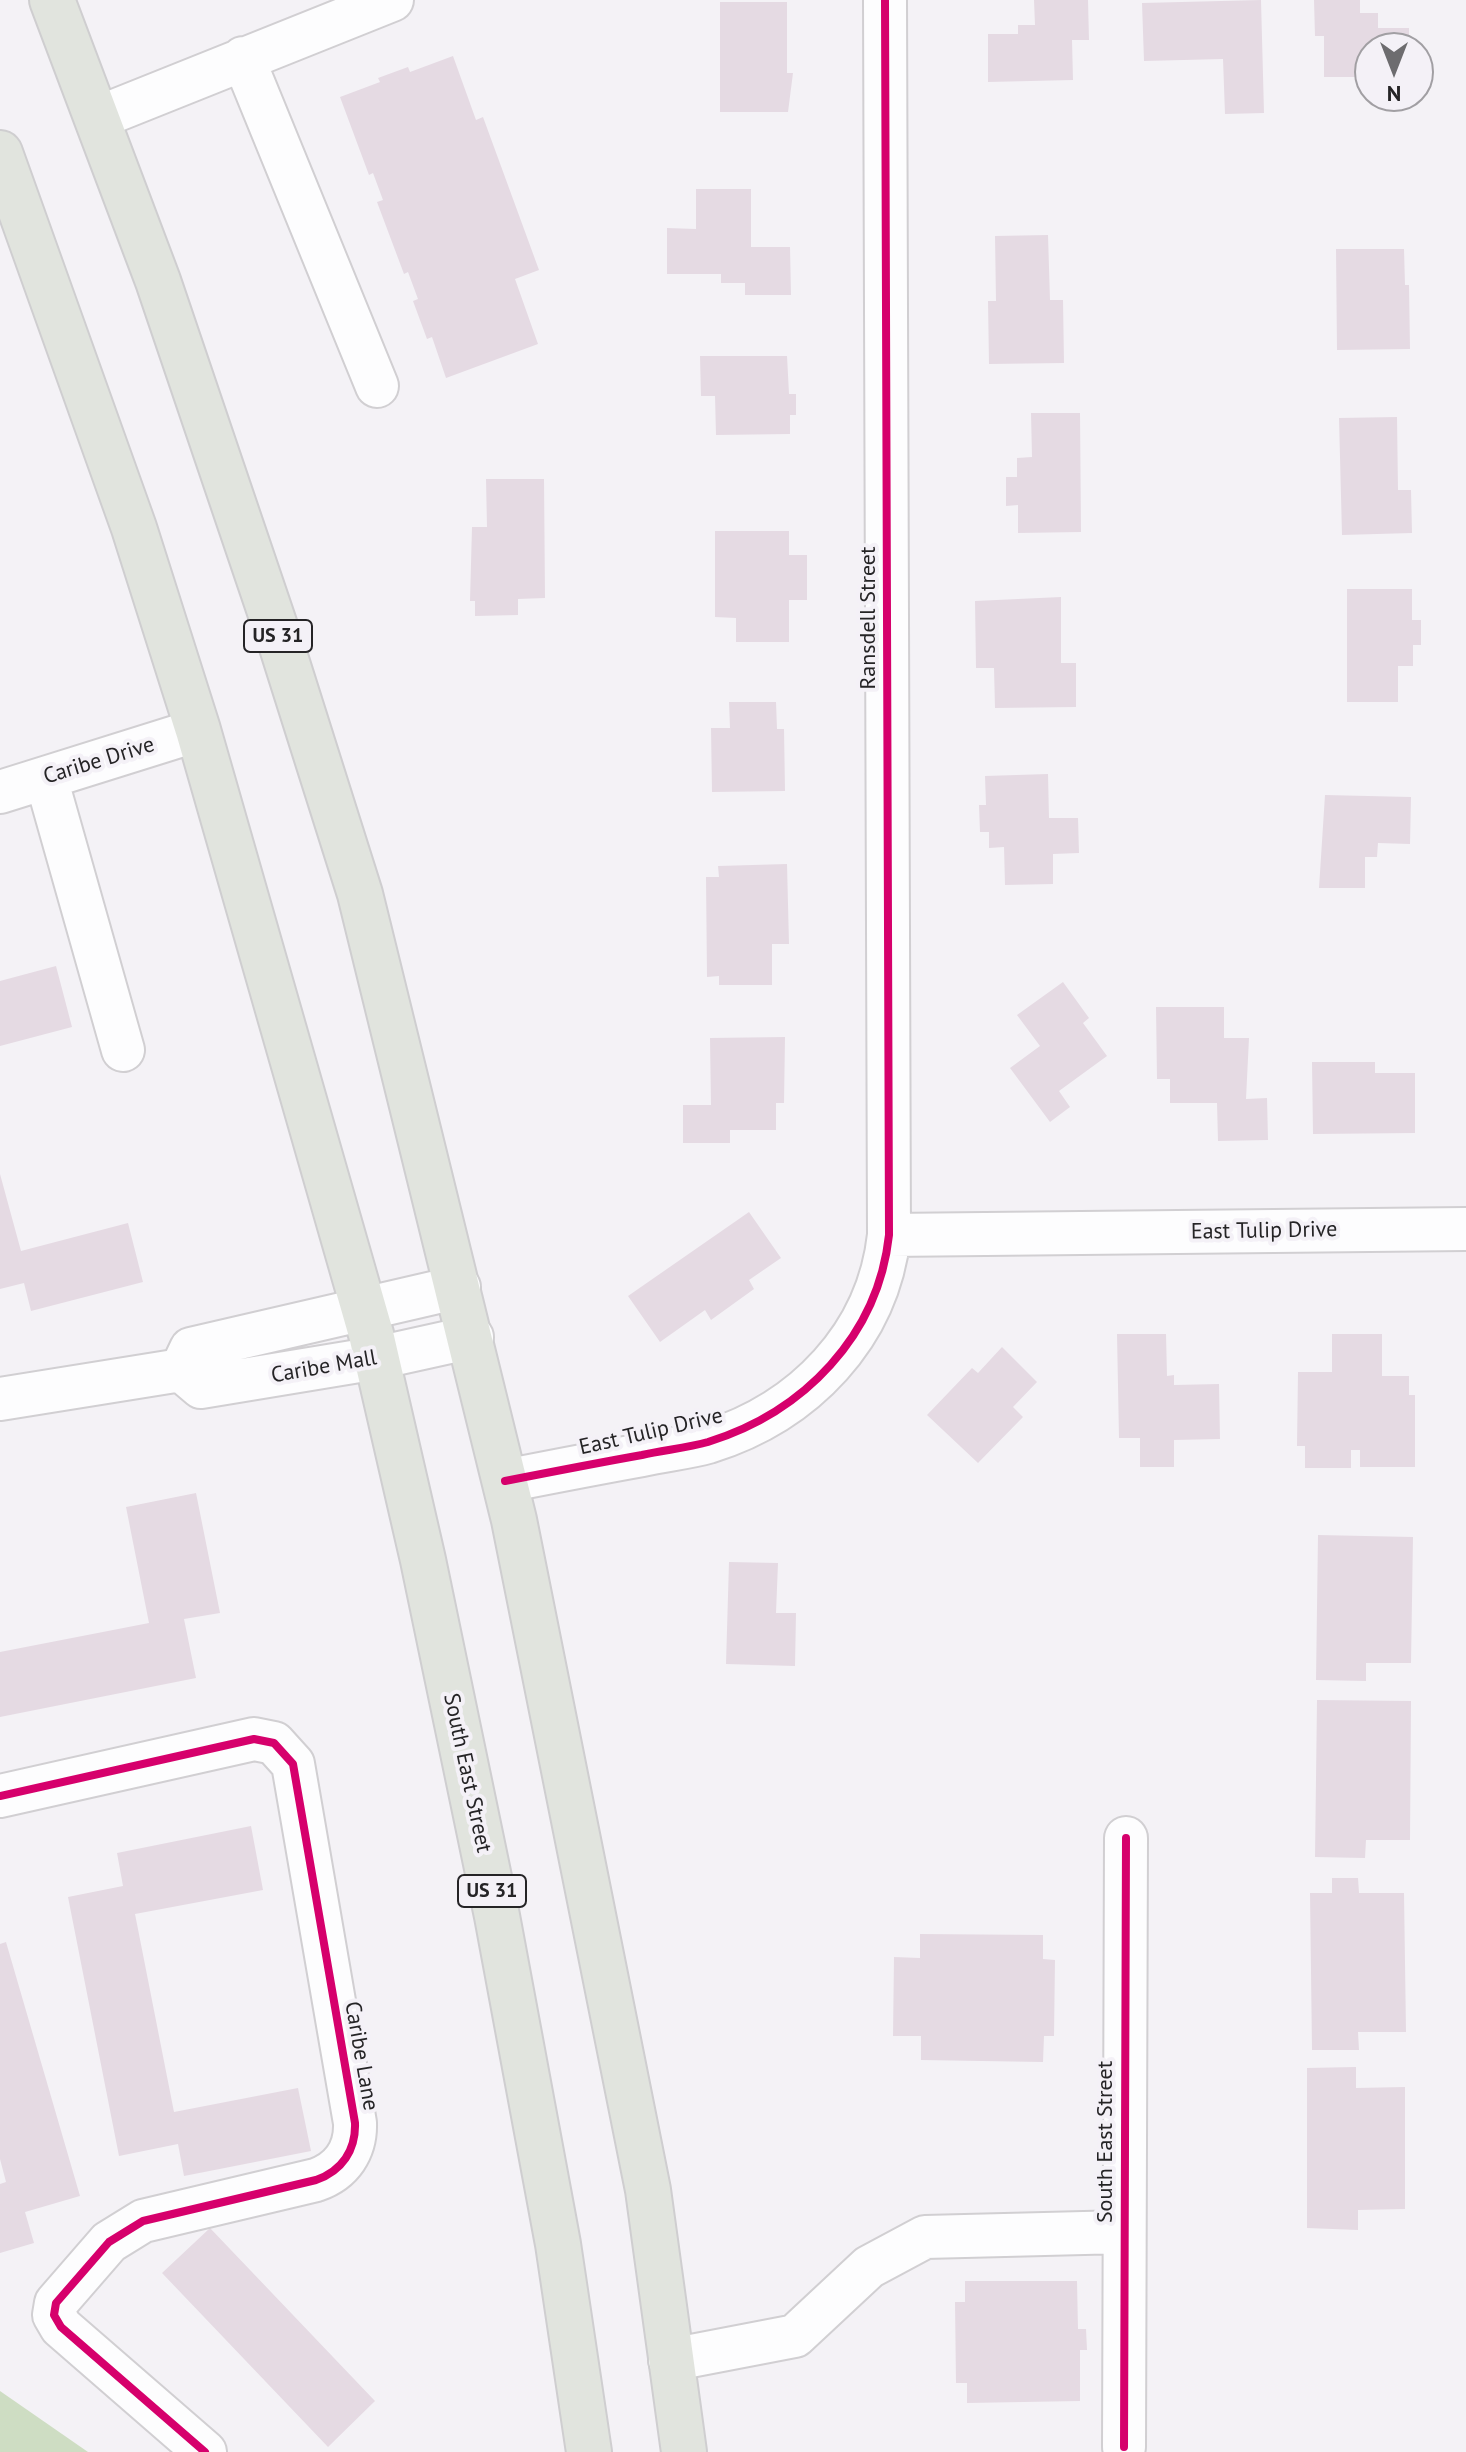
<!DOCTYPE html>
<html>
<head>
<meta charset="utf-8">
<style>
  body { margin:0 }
  #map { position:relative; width:1466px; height:2452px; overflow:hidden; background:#f4f2f6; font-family:"PT Sans",sans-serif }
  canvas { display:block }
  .north { position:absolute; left:1354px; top:32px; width:80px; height:80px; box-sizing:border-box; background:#f4f1f7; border:2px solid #a19fa3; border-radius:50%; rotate:180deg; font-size:22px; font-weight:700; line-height:32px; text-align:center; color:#252426 }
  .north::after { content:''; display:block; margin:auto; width:28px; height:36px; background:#6d6c6f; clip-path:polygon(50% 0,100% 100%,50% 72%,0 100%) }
</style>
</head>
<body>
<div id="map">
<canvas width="1466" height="2452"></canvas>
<div class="north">N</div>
</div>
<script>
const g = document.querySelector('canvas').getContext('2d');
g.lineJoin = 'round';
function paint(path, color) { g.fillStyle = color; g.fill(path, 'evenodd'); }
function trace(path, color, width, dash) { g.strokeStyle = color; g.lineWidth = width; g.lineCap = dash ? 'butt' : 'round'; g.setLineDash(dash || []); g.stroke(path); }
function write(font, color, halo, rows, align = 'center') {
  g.font = font + ' "PT Sans",sans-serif'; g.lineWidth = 8; g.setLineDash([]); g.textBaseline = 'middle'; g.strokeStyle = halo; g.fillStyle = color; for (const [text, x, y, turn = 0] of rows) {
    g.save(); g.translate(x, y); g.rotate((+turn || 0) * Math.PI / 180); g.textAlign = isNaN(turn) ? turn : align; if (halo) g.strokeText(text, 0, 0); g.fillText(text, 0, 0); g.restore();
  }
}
paint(new Path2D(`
  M0,2391L88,2452H0Z`), '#ceddc3');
paint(new Path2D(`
  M1034,0H1088L1089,40H1072L1073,80L988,82V34H1018V25H1035Z
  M1261,0L1264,113L1225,114L1223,59L1144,61L1142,3Z
  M1314,0H1360V13H1378V28H1409V48H1370V77H1324V36H1315Z
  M720,2H787V73H793L788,112H720Z
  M453,56L476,120L483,117L539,270L515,279L538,344L446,378L432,337L427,339L413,301L418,299L408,272L404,274L377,202L383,200L373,173L369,175L340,97L380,82L378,78L408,67L410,72Z
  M696,189H751V247H790L791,295H745V283H721V274H667V228L696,229Z
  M1048,235L1050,300H1063L1064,363L989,364L988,301H996L995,236Z
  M1336,249H1404L1405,285H1409L1410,349L1337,350Z
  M700,356H787L789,394H796V415H790V434L716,435L715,396H701Z
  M1031,413H1080L1081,532L1018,533V505L1006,506V477H1017V458L1032,457Z
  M1397,417L1398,490H1411L1412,533L1342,535L1339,418Z
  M486,479H544L545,598L518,599V615L475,616V601H470L472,527H487Z
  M715,531H789V555H807V600H789V642H736V618L715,617Z
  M1347,589H1412V620H1421V645H1413V666H1398V702H1347Z
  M1061,597V663H1076V707L995,708L994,668H976L975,601Z
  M729,702H776L777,729H784L785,791L712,792L711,728H730Z
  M1048,774L1049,818H1078L1079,853L1053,854V884L1005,885L1004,847L989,848V832H980L979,805H986L985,776Z
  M1325,795L1411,797L1410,844L1378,843L1377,857H1365V888H1319Z
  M787,864L789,944H772V985H719V976L707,977L706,877H719L718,866Z
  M56,966L72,1027L0,1046V981Z
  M1063,982L1089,1018L1083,1023L1107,1056L1059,1091L1070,1107L1050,1122L1010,1068L1040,1046L1017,1015Z
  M1156,1007H1224V1038H1249L1246,1099L1267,1098L1268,1140L1218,1141L1217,1103H1170V1079H1157Z
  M785,1037L784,1103H776V1130H730V1143H683V1105H711L710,1038Z
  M1312,1062H1375V1073H1415V1133L1313,1134Z
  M0,1174L21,1251L128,1223L143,1282L31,1311L24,1283L0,1289Z
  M749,1212L781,1258L749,1280L754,1289L711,1320L705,1310L660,1342L628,1296Z
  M1117,1334H1166L1167,1376L1174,1375V1385L1219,1384L1220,1439L1174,1440V1467H1140V1438H1119Z
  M1332,1334H1382V1376H1409V1395H1415V1467H1360V1450H1351V1468H1305V1446H1297L1298,1372H1332Z
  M1002,1347L1037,1382L1013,1407L1023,1417L978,1463L927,1415L972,1368L978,1373Z
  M196,1493L220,1613L184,1619L196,1678L0,1717V1652L149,1623L126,1507Z
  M1318,1535L1413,1537L1411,1663H1366V1681L1316,1680Z
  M729,1562L778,1563L776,1613H796L795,1666L726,1664Z
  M1317,1700L1411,1701L1410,1840H1366L1365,1858L1315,1857Z
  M251,1826L263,1890L135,1914L174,2112L298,2088L311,2151L184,2176L178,2144L119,2156L68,1897L123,1886L117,1853Z
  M1332,1878H1358L1359,1893H1404L1406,2032H1358L1359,2050H1312L1310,1893H1332Z
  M920,1934L1043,1935V1959L1055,1960L1054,2036H1044L1043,2062L921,2060V2036H893L894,1957L920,1958Z
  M6,1942L80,2196L25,2212L34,2243L0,2253V2184L6,2182L0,2159V1944Z
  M1356,2067V2088L1405,2087V2209L1358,2210V2230L1307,2228V2068Z
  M210,2228L375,2401L328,2447L162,2273Z
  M965,2281H1077L1078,2329H1086L1087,2350H1080V2401L967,2403V2383H956L955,2302H965Z`), '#e5dae3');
const minor = new Path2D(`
  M243,58L377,386
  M97,118L392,0
  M46,778L123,1050
  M0,792L198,730
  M889,1235L1466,1229
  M181,1370L191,1349L459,1287
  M0,1399L181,1370L201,1387L377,1358L472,1337
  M505,1481C551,1472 597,1463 642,1455C664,1450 687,1448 708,1442C804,1412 878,1336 889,1235L885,0
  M0,1796L254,1739L274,1743L293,1764L355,2123C356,2150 342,2171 316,2180L143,2221L109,2242L56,2303L54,2315L61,2327L205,2452
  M670,2360L795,2336L869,2267L925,2237L1124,2232
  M1124,2447L1126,1838`);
const major = new Path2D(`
  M52,0L158,281L282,647L360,894L514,1520L648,2190L684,2452
  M0,153L134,528L198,730L371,1334L423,1560L497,1916L558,2244L589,2452`);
trace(minor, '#d1cfd2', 46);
trace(major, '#cfced0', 48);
trace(minor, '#fdfdfe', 42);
trace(major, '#e1e4de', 44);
trace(new Path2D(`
  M505,1481C551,1472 597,1463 642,1455C664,1450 687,1448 708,1442C804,1412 878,1336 889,1235L885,0
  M0,1796L254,1739L274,1743L293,1764L355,2123C356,2150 342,2171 316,2180L143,2221L109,2242L56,2303L54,2315L61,2327L205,2452
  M1124,2447L1126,1838`), '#d6006c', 8);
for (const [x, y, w] of [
  [278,636,68],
  [492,1891,68]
]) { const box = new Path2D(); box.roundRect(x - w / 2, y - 16, w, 32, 6); g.fillStyle = '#f4f1f7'; g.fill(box); trace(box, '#252426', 2); }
write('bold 20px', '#252426', null, [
  ["US 31",278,636],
  ["US 31",492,1891]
]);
write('22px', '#252426', '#f4f1f7', [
  ["Ransdell Street",869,618,-90],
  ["Caribe Drive",99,761,-17],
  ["East Tulip Drive",1264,1231,-1],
  ["Caribe Mall",324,1367,-10],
  ["East Tulip Drive",651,1432,-13],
  ["South East Street",467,1773,78],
  ["Caribe Lane",361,2056,80],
  ["South East Street",1106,2142,-90]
]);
</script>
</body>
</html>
